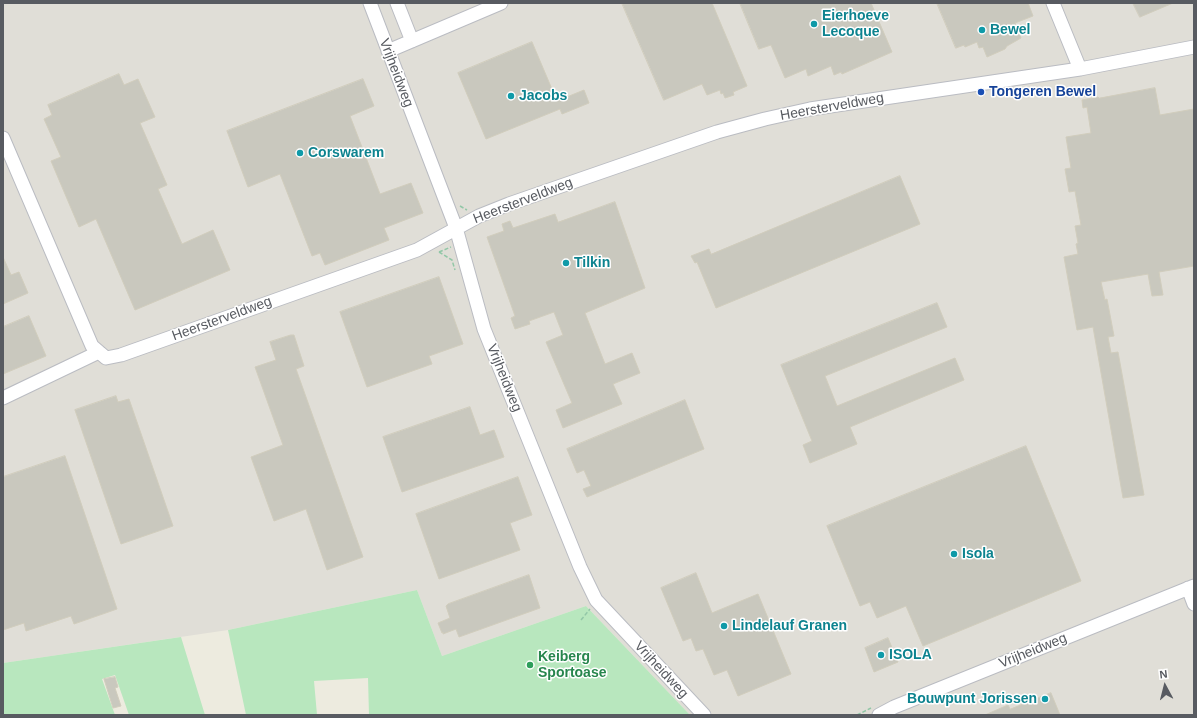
<!DOCTYPE html>
<html>
<head>
<meta charset="utf-8">
<style>
  body { margin:0 }
  #map { position:relative; width:1197px; height:718px; overflow:hidden; background:#edebdf; font-family:Helvetica,sans-serif }
  canvas { display:block }
  .frame { position:absolute; inset:0; border:4px solid #585b61; pointer-events:none }
  .north { position:absolute; left:1145px; top:666px; width:40px; height:40px; -webkit-text-stroke:3px #fff; paint-order:stroke; rotate:353deg; font-size:11px; font-weight:700; line-height:16px; text-align:center; color:#585b61 }
  .north::after { content:''; display:block; margin:auto; width:14px; height:18px; background:#585b61; clip-path:polygon(50% 0,100% 100%,50% 72%,0 100%) }
</style>
</head>
<body>
<div id="map">
<canvas width="1197" height="718"></canvas>
<div class="frame"></div>
<div class="north">N</div>
</div>
<script>
const g = document.querySelector('canvas').getContext('2d');
g.lineJoin = 'round';
function paint(path, color) { g.fillStyle = color; g.fill(path, 'evenodd'); }
function trace(path, color, width, dash) { g.strokeStyle = color; g.lineWidth = width; g.lineCap = dash ? 'butt' : 'round'; g.setLineDash(dash || []); g.stroke(path); }
function write(font, color, halo, rows, align = 'center') {
  g.font = font + ' Helvetica,sans-serif'; g.lineWidth = 3; g.setLineDash([]); g.textBaseline = 'middle'; g.strokeStyle = halo; g.fillStyle = color; for (const [text, x, y, turn = 0] of rows) {
    g.save(); g.translate(x, y); g.rotate((+turn || 0) * Math.PI / 180); g.textAlign = isNaN(turn) ? turn : align; if (halo) g.strokeText(text, 0, 0); g.fillText(text, 0, 0); g.restore();
  }
}
paint(new Path2D(`
  M3,3H1194V715H690L586,606L442,656L417,590L228,630L3,663Z`), '#e0ded7');
paint(new Path2D(`
  M417,590L442,656L586,606L690,715H369L368,678L314,681L317,715H246L228,630Z
  M181,637L205,715H129L115,675L102,679L115,715H3V663Z`), '#b8e7be');
const building = new Path2D(`
  M622,3H712L747,86L733,92L734,95L725,98L723,93L721,94L720,90L707,95L702,84L664,100Z
  M740,3H871L892,52L842,74L841,72L834,75L831,66L808,76L806,69L785,78L771,45L759,49Z
  M937,3H1028L1033,16L1015,23L1021,38L1007,46L1005,49L987,57L983,47L979,48L977,42L965,47L964,45L956,48Z
  M1133,3H1173L1140,17Z
  M532,42L557,101L584,90L589,103L562,114L560,109L486,139L458,73Z
  M119,74L124,85L138,79L155,117L140,123L167,185L158,189L182,244L213,230L230,270L135,310L96,219L79,227L51,161L61,157L44,119L52,115L48,105Z
  M363,79L374,106L350,116L380,194L411,183L423,213L384,228L389,240L325,265L320,253L312,256L280,174L248,187L227,131Z
  M1155,88L1160,115L1194,109V266L1159,272L1163,295L1152,296L1148,274L1101,282L1105,300L1107,299L1114,336L1108,337L1111,353L1118,352L1144,495L1123,498L1093,327L1077,330L1064,257L1078,254L1076,244L1078,243L1075,226L1081,225L1075,191L1069,192L1065,169L1071,168L1066,137L1091,133L1087,107L1083,108L1082,100L1098,97L1099,98Z
  M900,176L920,224L716,308L697,262L695,263L691,256L709,249L711,254Z
  M615,202L645,288L585,313L605,364L632,353L640,373L613,384L622,404L563,428L556,410L572,403L546,342L563,335L554,312L529,321L530,324L515,329L511,318L515,316L487,237L504,231L502,224L510,221L513,228L555,214L558,222Z
  M3,257L11,275L19,272L28,293L3,304Z
  M439,277L463,344L429,356L432,364L367,387L340,312Z
  M937,303L947,327L825,376L837,406L955,358L964,380L850,427L857,444L810,463L803,445L812,441L781,365Z
  M29,316L46,356L3,374V327Z
  M291,335H294L304,366L296,369L363,557L327,570L306,509L274,521L251,457L283,445L255,367L276,360L270,342Z
  M116,396L118,402L129,399L173,526L121,544L75,410Z
  M685,400L704,449L587,497L583,489L591,486L584,470L577,473L567,449Z
  M470,407L480,435L494,430L504,457L402,492L383,437Z
  M1026,446L1081,581L923,646L906,606L877,618L870,602L860,606L827,526Z
  M65,456L117,609L74,624L71,616L26,631L24,623L3,630V477Z
  M518,477L532,515L510,523L520,550L439,579L416,514Z
  M696,573L712,613L758,594L791,674L738,696L727,670L714,675L703,649L696,651L691,638L683,641L661,588Z
  M529,575L540,608L459,637L456,629L443,634V632L442,633L438,623L450,618L446,606L448,604Z
  M888,638L898,662L874,672L865,648Z
  M115,677L118,687L115,688L121,706L113,708L104,679Z
  M1051,693L1060,715H985L1008,705L1010,709Z`);
paint(building, '#c9c8be');
trace(building, '#d1cdbd', 1);
const minor = new Path2D(`
  M370,3L456,228L484,329L580,567L596,600L704,715
  M397,3L412,41
  M1053,3L1080,69
  M388,51L501,3
  M3,138L92,346L106,358L121,355L417,250L479,216L509,204L717,132L765,119L810,109L1080,69L1194,47
  M3,398L99,352
  M1188,588L1194,604
  M879,715L894,707L1194,586`);
trace(minor, '#babcc2', 15);
trace(new Path2D(`
  M460,206L467,210
  M439,252L452,260L455,270
  M439,252L451,247
  M581,620L590,609
  M857,715L871,708`), '#92c7a7', 1.5, [4, 2]);
trace(minor, '#fff', 13);
for (const [x, y, r, color] of [
  [814,24,4,"#0f9aa8"],
  [982,30,4,"#0f9aa8"],
  [981,92,4,"#1a4fb4"],
  [511,96,4,"#0f9aa8"],
  [300,153,4,"#0f9aa8"],
  [566,263,4,"#0f9aa8"],
  [954,554,4,"#0f9aa8"],
  [724,626,4,"#0f9aa8"],
  [881,655,4,"#0f9aa8"],
  [530,665,4,"#2e9e5b"],
  [1045,699,4,"#0f9aa8"]
]) { const dot = new Path2D(); dot.arc(x, y, r, 0, 2 * Math.PI); g.fillStyle = color; g.fill(dot); trace(dot, '#fff', 1.5); }
write('bold 14px', '#0d838f', '#fff', [
  ["Eierhoeve",822,16],
  ["Lecoque",822,32],
  ["Bewel",990,30],
  ["Jacobs",519,96],
  ["Corswarem",308,153],
  ["Tilkin",574,263],
  ["Isola",962,554],
  ["Lindelauf Granen",732,626],
  ["ISOLA",889,655],
  ["Bouwpunt Jorissen",1037,699,"right"]
], 'left');
write('14px', '#585b61', '#fff', [
  ["Vrijheidweg",396,73,69],
  ["Heersterveldweg",832,107,-10],
  ["Heersterveldweg",523,201,-21],
  ["Heersterveldweg",222,319,-20],
  ["Vrijheidweg",504,378,68],
  ["Vrijheidweg",1033,651,-22],
  ["Vrijheidweg",661,670,47]
]);
write('bold 14px', '#164399', '#fff', [
  ["Tongeren Bewel",989,92]
], 'left');
write('bold 14px', '#27864d', '#fff', [
  ["Keiberg",538,657],
  ["Sportoase",538,673]
], 'left');
</script>
</body>
</html>
